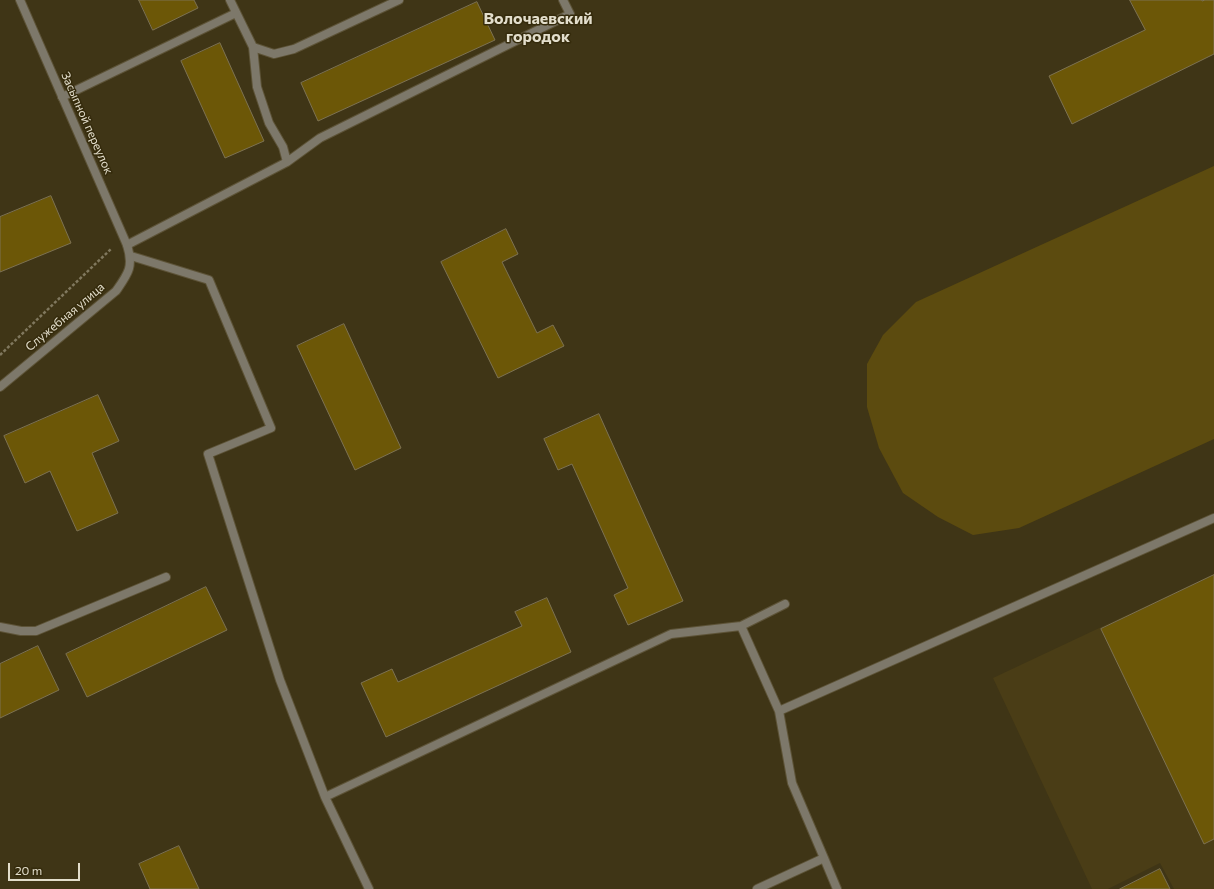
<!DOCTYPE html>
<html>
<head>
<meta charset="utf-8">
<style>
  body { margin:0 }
  #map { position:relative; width:1214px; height:889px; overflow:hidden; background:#3f3516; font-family:Commissioner,sans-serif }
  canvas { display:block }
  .scale { position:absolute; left:8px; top:863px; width:72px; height:18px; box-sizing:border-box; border:2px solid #e3decc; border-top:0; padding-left:5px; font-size:12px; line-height:14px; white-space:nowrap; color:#e3decc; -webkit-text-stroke:3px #352b0c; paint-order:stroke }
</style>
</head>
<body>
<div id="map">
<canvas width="1214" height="889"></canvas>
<div class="scale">20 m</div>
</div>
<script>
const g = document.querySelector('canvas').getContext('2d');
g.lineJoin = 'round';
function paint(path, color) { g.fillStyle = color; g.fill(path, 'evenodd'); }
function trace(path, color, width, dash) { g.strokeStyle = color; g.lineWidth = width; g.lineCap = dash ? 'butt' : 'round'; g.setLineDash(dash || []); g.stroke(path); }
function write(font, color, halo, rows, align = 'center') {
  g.font = font + ' Commissioner,sans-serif'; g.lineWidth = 3; g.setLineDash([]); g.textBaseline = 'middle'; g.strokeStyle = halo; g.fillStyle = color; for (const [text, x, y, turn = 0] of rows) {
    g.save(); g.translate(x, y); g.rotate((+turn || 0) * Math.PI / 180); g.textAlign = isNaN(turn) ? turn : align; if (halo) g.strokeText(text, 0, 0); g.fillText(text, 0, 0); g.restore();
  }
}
paint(new Path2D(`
  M1214,574V889H1174L1160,863L1108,889H1092L993,678Z`), '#4a3d16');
paint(new Path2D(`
  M1214,166V439L1019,528L973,535L938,517L903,493L879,448L867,407V364L883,335L916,302Z`), '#5c4b0f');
const building = new Path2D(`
  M139,0H194L198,8L153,30Z
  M1130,0H1202V1L1205,0H1214V54L1072,124L1049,76L1145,30Z
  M477,2L495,40L318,121L301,83Z
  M220,43L264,141L225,158L181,61Z
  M51,196L71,243L0,272V217Z
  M506,229L518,254L502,262L537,333L553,325L564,346L498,378L441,262Z
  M344,324L401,448L355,470L297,346Z
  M98,395L119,441L92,453L118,513L77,531L50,471L25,483L4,436Z
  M599,414L683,601L628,625L614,595L628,588L572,464L558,470L544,439Z
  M1214,575V839L1204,844L1101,629Z
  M206,587L227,630L87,697L66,654Z
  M547,598L571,652L386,737L361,683L392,669L398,682L522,626L515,612Z
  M38,646L59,690L0,718V664Z
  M179,846L199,889H150L139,864Z
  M1160,869L1170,889H1120Z`);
paint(building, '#6c5707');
trace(building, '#7d7252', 1);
const service = new Path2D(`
  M230,0L253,47L274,54L294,49L399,0
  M253,47L257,87L269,123L283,147L287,162L320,138L570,14L563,0
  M62,97L236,13
  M127,245L287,162
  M131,256L209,280L271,428L208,454L280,680L325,797L369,889
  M741,626L785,604
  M0,627L21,631H36L166,577
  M325,797L671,634L741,626L779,711
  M824,858L837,889
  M757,889L824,858L792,783L779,711L1214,518`);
const minor = new Path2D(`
  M0,387L116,291C128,274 134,267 127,245L20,0`);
trace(service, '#5d5337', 10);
trace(minor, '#5d5337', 10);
trace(new Path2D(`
  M0,355L111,249`), '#80785e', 2.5, [3, 2]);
trace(service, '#7d786a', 8);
trace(minor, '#7d786a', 8);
write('12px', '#e3decc', '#352b0c', [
  ["Засыпной переулок",87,123,66],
  ["Служебная улица",65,317,-40]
]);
write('bold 16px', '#e3decc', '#352b0c', [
  ["Волочаевский",538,19],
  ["городок",538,37]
]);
</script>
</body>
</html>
